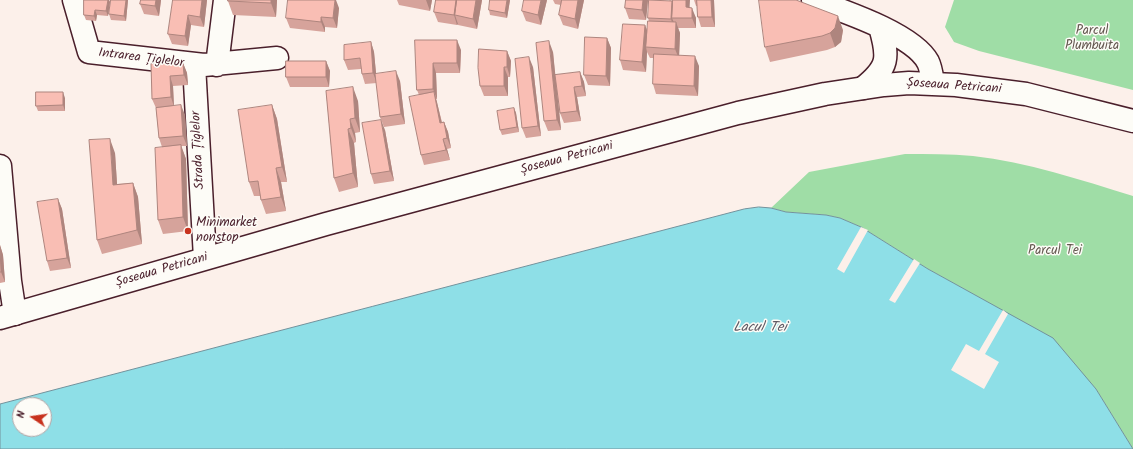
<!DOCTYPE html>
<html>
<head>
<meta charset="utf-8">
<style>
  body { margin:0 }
  #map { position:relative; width:1133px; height:449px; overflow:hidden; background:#fcf0ea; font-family:Kalam,sans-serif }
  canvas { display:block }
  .north { position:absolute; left:12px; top:397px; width:40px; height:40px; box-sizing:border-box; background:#fdfcf7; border:1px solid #b5a4a5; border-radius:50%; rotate:283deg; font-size:11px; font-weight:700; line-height:16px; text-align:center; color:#4a1f2b }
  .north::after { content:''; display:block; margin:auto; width:14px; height:18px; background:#c8321e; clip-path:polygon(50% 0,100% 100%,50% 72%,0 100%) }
</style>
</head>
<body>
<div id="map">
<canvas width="1133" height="449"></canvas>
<div class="north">N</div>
</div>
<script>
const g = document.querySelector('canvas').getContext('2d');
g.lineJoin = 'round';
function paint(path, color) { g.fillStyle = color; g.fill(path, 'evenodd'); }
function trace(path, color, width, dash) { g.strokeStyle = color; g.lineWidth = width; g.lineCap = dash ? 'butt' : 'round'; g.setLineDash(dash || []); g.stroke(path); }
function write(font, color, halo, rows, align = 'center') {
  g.font = font + ' Kalam,sans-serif'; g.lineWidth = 3; g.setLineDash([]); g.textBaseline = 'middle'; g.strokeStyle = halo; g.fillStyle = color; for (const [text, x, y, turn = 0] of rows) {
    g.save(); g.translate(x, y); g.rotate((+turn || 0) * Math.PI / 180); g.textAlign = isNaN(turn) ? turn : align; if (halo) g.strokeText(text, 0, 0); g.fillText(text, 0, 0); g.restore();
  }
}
paint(new Path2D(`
  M954,0H1133V90L979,51L954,42L945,27Z
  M905,154C928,154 950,154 973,156C1027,162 1081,180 1133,196V449L1096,389L1008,314L928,269L861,227L840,218L826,215L786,212L771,208L809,172Z`), '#9fdda6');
const water = new Path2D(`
  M759,207L771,208L786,212L826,215L840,218L861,227L928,269L1053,338L1096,389L1133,449H0V404L744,209ZM20,405H44V429H20Z`);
paint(water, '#8edfe7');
trace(water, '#73929c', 1);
paint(new Path2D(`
  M861,227L868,230L844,273L837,269Z
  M914,259L920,263L895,303L889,300Z
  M1003,310L1008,314L985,354L999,362L984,389L951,370L966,344L979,351Z`), '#fcf0ea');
const street = new Path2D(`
  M74,0L89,52L204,65L277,58
  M813,0C843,11 913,34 928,62C931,68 932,77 933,83
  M194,65L205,258
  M217,65L225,0
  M863,88C889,67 889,58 880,27
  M0,166L10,281L15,314`);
const secondary = new Path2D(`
  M0,318L326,224L738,113L825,94L884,85L909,83L956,85L1026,94L1133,121`);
trace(street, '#4a1f2b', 25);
trace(secondary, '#4a1f2b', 25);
trace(street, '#fdfcf7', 22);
trace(secondary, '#fdfcf7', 22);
paint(new Path2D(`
  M84,0H109L110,2L108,16L97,15L96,21L86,20L84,15Z
  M111,0H128L126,21L111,20L109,14Z
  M141,0H161L159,16L144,14L140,4Z
  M173,0H207L204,27L191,25L188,46L172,44L168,34Z
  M277,0L276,17L233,15L228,1Z
  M397,0H432L430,11L399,5Z
  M436,0H482L477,29L458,25V24L457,25L438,22L434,12Z
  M510,0L507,18L490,15L489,10Z
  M547,0L541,25L526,21L522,11Z
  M553,0H584L578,29L563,25L559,15L561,5L555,4Z
  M626,0H648L646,20L629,19L625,8Z
  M670,0L672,1V3L690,7L696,18V28H678L680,33L679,55L699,66L698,96L656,94L653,84L654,58H650L647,52L646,72L623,70L620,60L645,25L647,30L649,21L648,18Z
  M694,0H714L715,27H701L698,17L697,6H696Z
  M339,8L337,28L325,27V32L290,28L286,18Z
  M843,30L841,42L835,47L827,50L770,62L765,47Z
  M607,38L611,48L610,86L588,85L584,75Z
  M415,40L461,50L460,73H436L437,99H436L442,122H444L448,132L451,148L447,149L450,160L424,165L421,155L419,95L417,90Z
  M371,42L374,52L376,74L400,81L405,124L384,127L380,117L377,83L365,84L362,74L361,69L348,70L344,60Z
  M507,51L511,61L510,77H508V96H484L480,86Z
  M553,52L555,75L580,72L584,82L586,96L577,97L581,121L564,123L560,113L556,80L561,130L548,131L544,121Z
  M326,61L330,71L329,87H290L286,77Z
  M183,63L187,73L188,85L173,86L174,106L185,115L187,146H181L186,159L188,231L163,234L158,220L162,147L159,138L156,108L152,99L151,64Z
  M533,67L541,136L526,138L522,128Z
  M326,91L358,101L360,132L355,133L356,142L354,143L358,187L339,192L334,178Z
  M65,98V111H38L36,106Z
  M272,105L277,119L287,182H281L286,211L266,214L261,200L260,196H254L249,182Z
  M514,108L516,113L519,132L502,135L500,130Z
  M385,130L394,181L374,184L371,174Z
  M115,153L117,184L133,183L138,197L142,244L102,254L97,240Z
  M58,199L62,209L71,268L50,271L47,261Z
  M0,245L3,255L5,282L0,283Z`), '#d6a39b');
paint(new Path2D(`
  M108,0H109L110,2L108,16L106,11Z
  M126,0H128L126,21L124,16Z
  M156,0H161L159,16L155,6Z
  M202,0H207L204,27L200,17Z
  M271,0H277L276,17L271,3Z
  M335,0H336L339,8L337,28L333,18Z
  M426,0H432L430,11Z
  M456,0H462L455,15L458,24L457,25L454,15Z
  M476,0H482L477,29L473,19Z
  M507,0H510L507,18L505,13Z
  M541,0H547L541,25L538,15Z
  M578,0H584L578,29L575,19Z
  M643,0H648L646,20L642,10Z
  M686,0H690L689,17L686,7Z
  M711,0H714L715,27L712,17Z
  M672,1L675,11L672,18L675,25L674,30L671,19Z
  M692,8L696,18V28L692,18Z
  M95,10L97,15L96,21L94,16Z
  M188,15L191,25L188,46L185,36Z
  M838,16L843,30L841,42L835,47L830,33Z
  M321,17L325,27V32L321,22Z
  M676,22L680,33L679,59L675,49Z
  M645,25L649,36L646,47L647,52L646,72L642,62Z
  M607,38L611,48L610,86L606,76Z
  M457,40L461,50L460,73L457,63Z
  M549,41L553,52L561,130L557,120Z
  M371,42L374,52L377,83L373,73Z
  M507,51L511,61L510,77L507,67Z
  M695,56L699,66L698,96L694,86Z
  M529,57L533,67L541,136L538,126Z
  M326,61L330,71L329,87L326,77Z
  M183,63L187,73L188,85L184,75Z
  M433,63L436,73L437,99L433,89Z
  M504,67L508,77V96L504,86Z
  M396,71L400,81L405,124L401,114Z
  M580,72L584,82L586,96L582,86Z
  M170,76L173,86L174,107L171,97Z
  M353,87L358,101L360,132L355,118Z
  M574,87L577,97L581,121L577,111Z
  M63,92L65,98V111L63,105Z
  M434,92L437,102L444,133L440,123Z
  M181,105L185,115L187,146L183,136Z
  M272,105L277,119L287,182L282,167Z
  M514,108L516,113L519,132L517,127Z
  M350,119L355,133L356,142L351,128Z
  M381,120L385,130L394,181L390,171Z
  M444,122L448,132L451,148L447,138Z
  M348,129L354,143L358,187L353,173Z
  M110,139L115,153L118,199L113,185Z
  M443,139L447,149L450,160L446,150Z
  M181,145L186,159L188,231L183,217Z
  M276,168L281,182L286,211L281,197Z
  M133,183L138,197L142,244L137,230Z
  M58,199L62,209L71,268L67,258Z
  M0,245L3,255L5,282L1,272Z`), '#ae857e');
const building = new Path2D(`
  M84,0H108L106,11L95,10L94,16L84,15Z
  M111,0H126L124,16L109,14Z
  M141,0H156L155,6L140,4Z
  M173,0H202L200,17L188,15L185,36L168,34Z
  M228,0H271V3L228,1Z
  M288,0H335L333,18L321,17V22L286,18Z
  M436,0H456L454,15L434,12Z
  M457,0H476L473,19L455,15Z
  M490,0H507L505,13L489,10Z
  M524,0H541L538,15L522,11Z
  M562,0H578L575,19L559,15Z
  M626,0H643L642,10L625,8Z
  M649,0L672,1L671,19L648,18Z
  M673,0H686V7L692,8V18H672Z
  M697,0H711L712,17H698Z
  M759,0H796L838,16L835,28L830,33L822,36L765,47Z
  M648,21L676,22L675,49L646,47Z
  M623,24L645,25L642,62L620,60Z
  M585,37L607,38L606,76L584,75Z
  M415,40H457V63H433V89L417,90Z
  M549,41L557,120L544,121L536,43Z
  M371,42L373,73L362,74L360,58L344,60V45Z
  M479,49L507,51V67H504V86H480L478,68Z
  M654,54L695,56L694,86L653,84Z
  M529,57L538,126L522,128L515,59Z
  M286,61H326V77H286Z
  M183,63L184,75L170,76L171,97L152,99L151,64Z
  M396,71L401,114L380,117L375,74Z
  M580,72L582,86L574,87L577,111L560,113L555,75Z
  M353,87L355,118L350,119L351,128L348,129L353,173L334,178L326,91Z
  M36,92H63V105L36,106Z
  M434,92L440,123L444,122L447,138L443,139L446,150L421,155L409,97Z
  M181,105L183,136L159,138L156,108Z
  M272,105L282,167L276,168L281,197L261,200L258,181L249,182L238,110Z
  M514,108L517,127L500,130L497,111Z
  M381,120L390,171L371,174L362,123Z
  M110,139L113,185L133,183L137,230L97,240L89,140Z
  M181,145L183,217L158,220L155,148Z
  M58,199L67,258L47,261L37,202Z
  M0,248L1,272H0Z`);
paint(building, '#f9beb4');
trace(building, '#ae857e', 1);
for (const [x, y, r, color] of [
  [188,231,4,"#c8321e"]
]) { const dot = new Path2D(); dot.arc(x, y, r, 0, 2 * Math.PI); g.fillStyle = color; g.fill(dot); trace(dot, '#fdfcf7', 1.5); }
write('13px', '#645850', '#fdfcf7', [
  ["Parcul",1092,32],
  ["Plumbuita",1092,47],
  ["Parcul Tei",1055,252]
]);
write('13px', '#4a1f2b', '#fdfcf7', [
  ["Intrarea Țiglelor",141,59,7],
  ["Șoseaua Petricani",954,87,4],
  ["Strada Țiglelor",199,150,-93],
  ["Șoseaua Petricani",567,159,-15],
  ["Șoseaua Petricani",162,271,-16]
]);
write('13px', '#4a1f2b', '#fdfcf7', [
  ["Minimarket",196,224],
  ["nonstop",196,239]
], 'left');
write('italic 14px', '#5e5963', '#fdfcf7', [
  ["Lacul Tei",760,329]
]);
</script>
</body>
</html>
